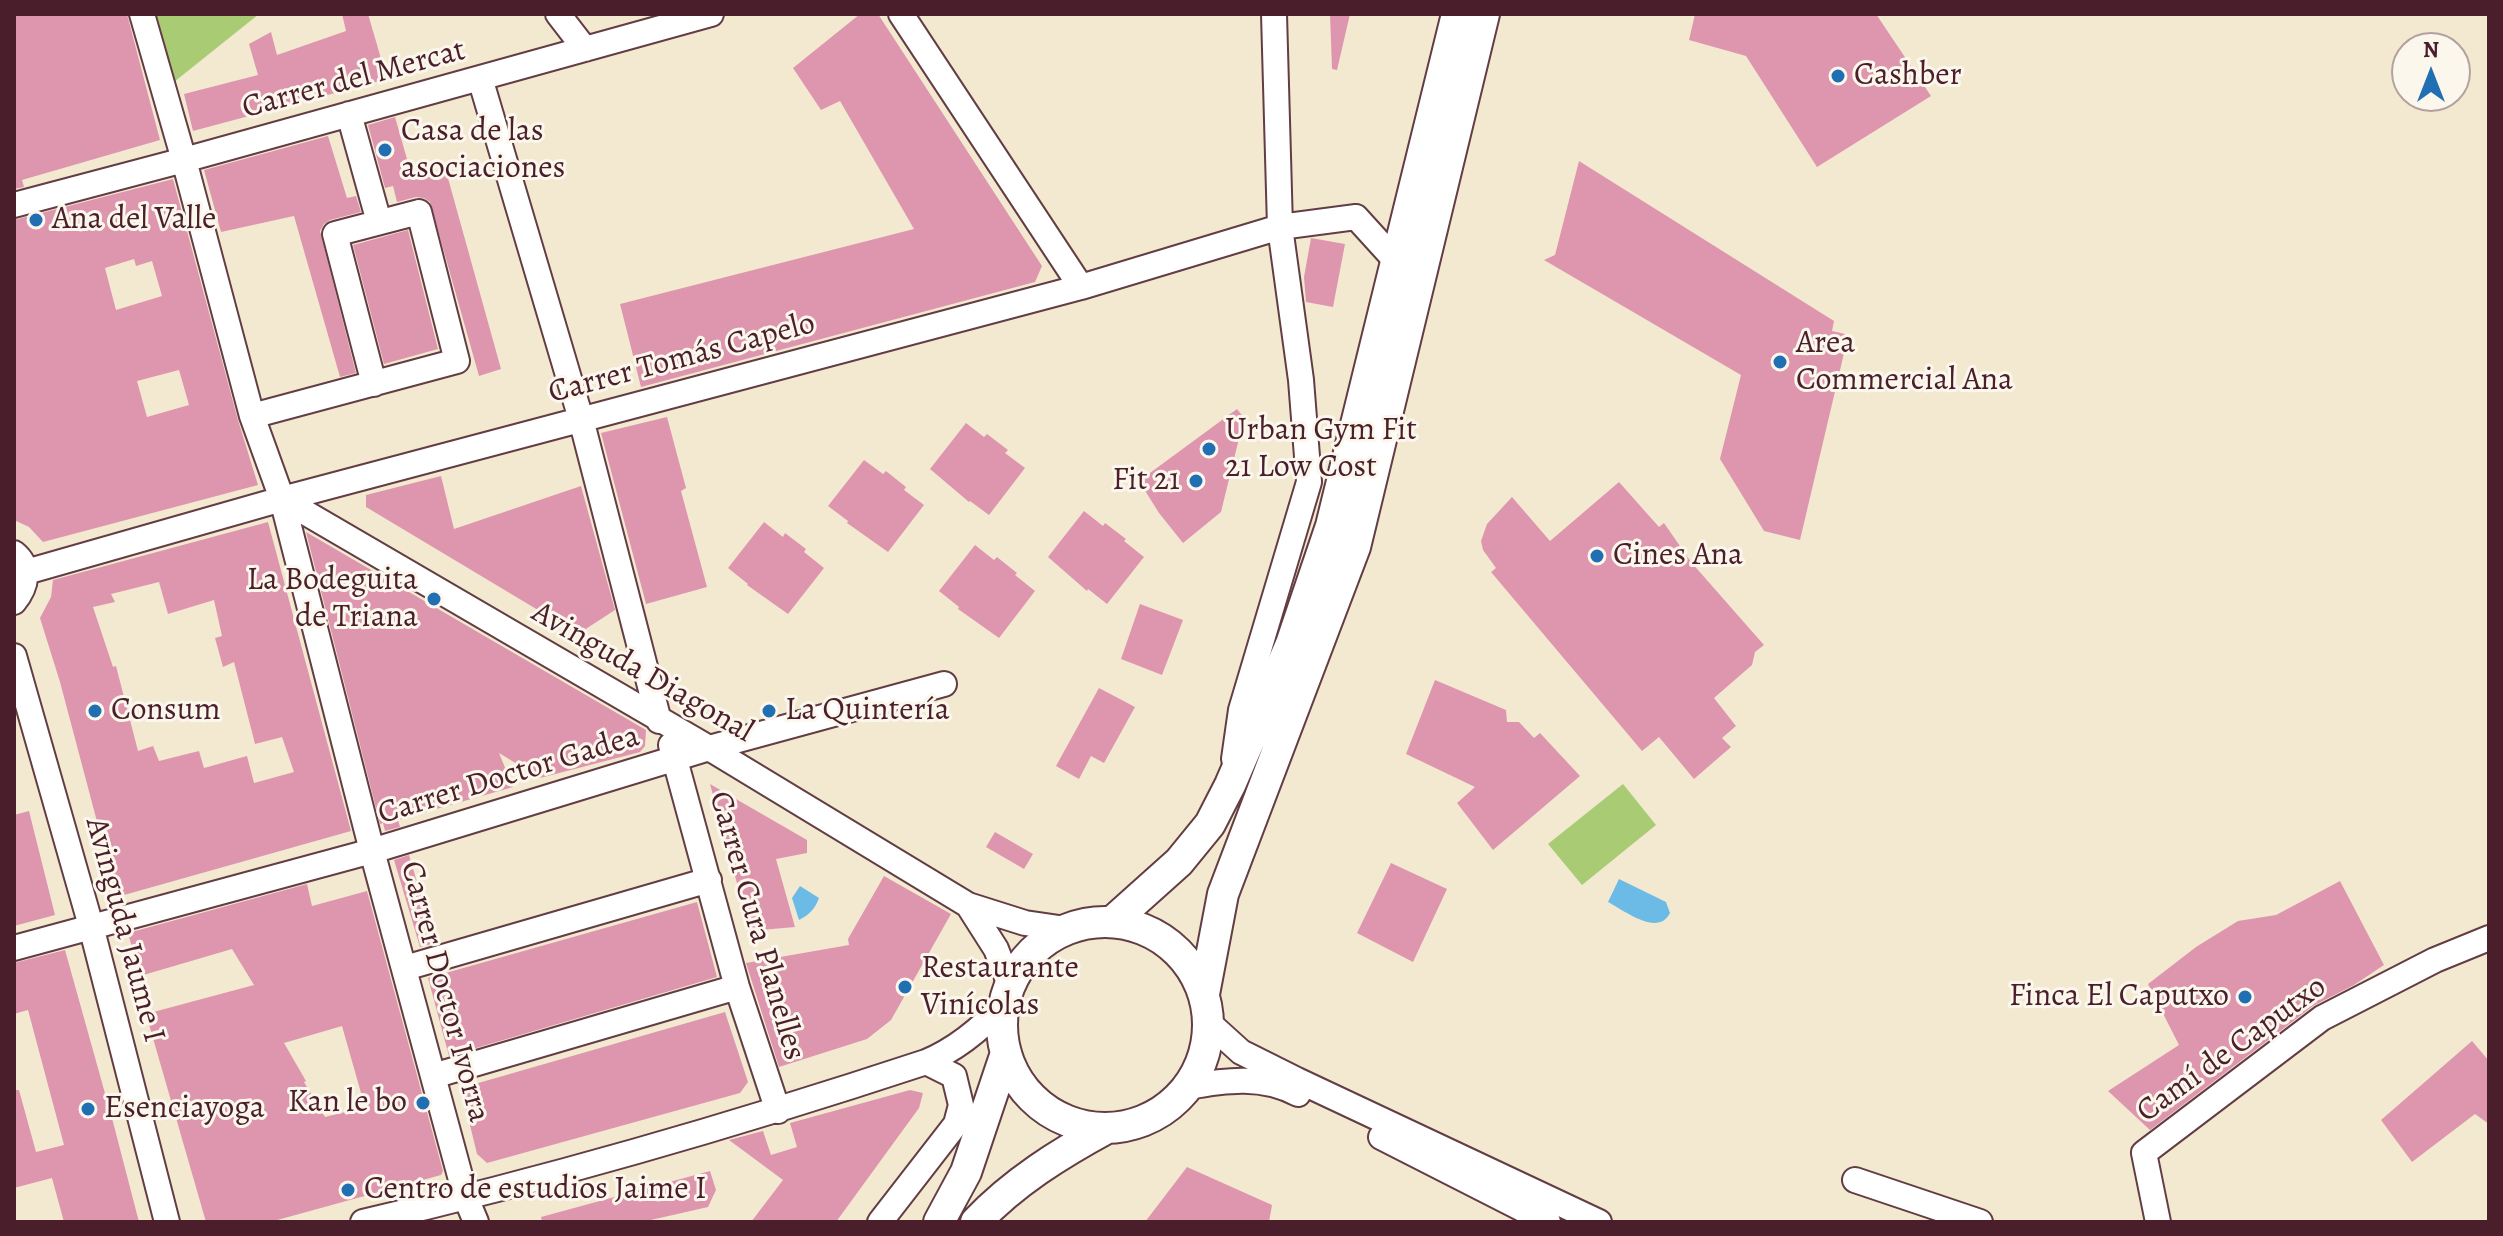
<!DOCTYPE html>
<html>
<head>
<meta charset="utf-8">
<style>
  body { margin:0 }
  #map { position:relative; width:2503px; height:1236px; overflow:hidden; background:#f3e9d1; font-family:Alegreya,serif }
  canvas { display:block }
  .frame { position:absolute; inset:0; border:16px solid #4a1f2b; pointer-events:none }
  .north { position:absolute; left:2391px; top:32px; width:80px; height:80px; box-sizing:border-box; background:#fbf7ec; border:2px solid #b4a19f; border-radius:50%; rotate:0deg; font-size:22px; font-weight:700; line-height:32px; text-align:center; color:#4a1f2b }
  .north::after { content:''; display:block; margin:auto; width:28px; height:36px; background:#1f6fb2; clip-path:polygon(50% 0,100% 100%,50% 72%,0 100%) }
</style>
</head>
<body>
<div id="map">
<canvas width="2503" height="1236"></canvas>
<div class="frame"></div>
<div class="north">N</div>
</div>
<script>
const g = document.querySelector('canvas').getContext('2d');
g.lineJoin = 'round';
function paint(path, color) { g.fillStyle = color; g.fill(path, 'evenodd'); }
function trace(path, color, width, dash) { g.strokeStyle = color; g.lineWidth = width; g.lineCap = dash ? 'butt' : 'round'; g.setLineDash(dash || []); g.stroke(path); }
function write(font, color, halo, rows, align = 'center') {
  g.font = font + ' Alegreya,serif'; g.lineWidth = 6; g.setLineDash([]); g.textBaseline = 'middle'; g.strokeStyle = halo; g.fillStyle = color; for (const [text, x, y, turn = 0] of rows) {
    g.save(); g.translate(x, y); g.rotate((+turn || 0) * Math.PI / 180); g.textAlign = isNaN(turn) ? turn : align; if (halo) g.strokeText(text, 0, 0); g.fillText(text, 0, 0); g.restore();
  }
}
paint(new Path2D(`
  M154,14H259L174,82Z
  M1623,784L1656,825L1582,885L1548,844Z`), '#a8cb74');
paint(new Path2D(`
  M1619,879L1666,902L1670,913C1658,937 1625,911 1608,902Z
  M800,886L819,898C815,909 809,915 799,920L792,898Z`), '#6bbbe6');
paint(new Path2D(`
  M14,14H127L160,140L22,180L24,187L14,189Z
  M342,14H368L387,79L193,131L184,94L258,75L249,44L271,32L277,55L346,31Z
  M860,14H878L1042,266L1035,282L641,387L620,304L914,229L840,101L821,110L793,68Z
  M1330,14H1350L1337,70L1332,69Z
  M1695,14H1876L1931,96L1817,167L1746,56L1689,40Z
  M395,117L413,180L446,171L501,369L479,376L430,202L424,198L416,197L397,202L393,186L385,188L368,125Z
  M328,136L347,198L356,196L361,212L330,220L324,224L320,231L356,373L340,377L294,216L221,232L204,170Z
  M1579,161L1834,321L1832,331L1845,334L1842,348L1845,349L1800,540L1764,531L1720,459L1741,375L1544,260L1555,255Z
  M173,179L238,420L258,485L43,542L29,527L14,520V220ZM134,259L136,266L152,261L162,296L116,310L105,268ZM179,370L189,405L147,417L137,381Z
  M408,230L438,349L384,364L353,245Z
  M1311,238L1345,244L1333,307L1306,302L1304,277Z
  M1237,409L1244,418L1221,512L1183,543L1159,513L1139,481Z
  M667,417L686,488L681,491L707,587L646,604L601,433Z
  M966,423L984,437L987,434L1008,450L1005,453L1025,468L989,515L970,501L969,502L930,469Z
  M864,460L883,474L886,471L906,487L904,490L924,505L888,552L847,523L848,521L828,506Z
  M441,476L454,529L581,486L615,610L578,634L366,507V495Z
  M1619,482L1659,527L1664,523L1691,562L1764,645L1755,652L1752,665L1714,698L1736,726L1722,738L1731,747L1694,779L1659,737L1642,751L1491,572L1496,568L1483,550L1481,541L1487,524L1512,497L1550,541Z
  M1084,511L1103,526L1105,523L1126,539L1124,541L1144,557L1107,604L1088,589L1087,591L1048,557Z
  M268,522L351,831L117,897L60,682L40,618L51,597L53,580ZM159,582L168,614L214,600L222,636L215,638L223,667L234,662L255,744L282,737L294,772L254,783L247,756L204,768L199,751L159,761L153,746L138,751L116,666L113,667L93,607L115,602L111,594Z
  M764,522L783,537L785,533L806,549L804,552L824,568L788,614L747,585L748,584L728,568Z
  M306,532L646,730L645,746L640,752L540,778L499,753L513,787L398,820L400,827L385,831L383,823L380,824Z
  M975,545L994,560L997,557L1017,573L1015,575L1035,591L999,638L958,609L959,607L939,591Z
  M1140,604L1183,620L1162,675L1121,659Z
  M1435,680L1506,710L1507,722H1519L1534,738L1540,733L1580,776L1493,850L1457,803L1475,787L1406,754Z
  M1099,688L1135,707L1104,763L1091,756L1079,779L1056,766Z
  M710,784L807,840V853L776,859L795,927L750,931Z
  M29,811L55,915L14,926V815Z
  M995,832L1033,854L1024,869L986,847Z
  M409,855L435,943L420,947L394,860Z
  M1391,863L1447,889L1413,962L1357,933Z
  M884,876L951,914L891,1020L867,1039L779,1067L746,963L849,945L848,939Z
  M2340,881L2384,965L2354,985L2313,1006L2150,1130L2108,1091L2179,1045L2148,984L2196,947L2238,921L2276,915Z
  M307,884L312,906L367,891L443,1171L441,1175L270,1222H206L146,1014L254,985L232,949L140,976L128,933ZM342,1026L365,1107L325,1117L304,1082L306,1081L284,1043Z
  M697,902L717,977L449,1056L428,978Z
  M65,950L113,1122L139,1222H64L52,1178L14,1188V1090H19L36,1152L64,1145L28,1010L14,1014V963Z
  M725,1012L748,1082L740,1093L487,1163L477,1154L461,1088Z
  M2472,1041L2489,1061V1124L2475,1114L2412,1162L2381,1120Z
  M910,1090L923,1093L919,1108L836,1222H751L783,1180L729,1140L763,1131L771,1155L797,1147L790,1123Z
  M1187,1167L1272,1205L1269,1222H1145Z
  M710,1171L716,1190L708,1207L642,1222H542L541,1217Z`), '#de96af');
const minor = new Path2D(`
  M142,14L184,160L252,416L282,499L372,851L466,1198L476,1222
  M558,14L585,49
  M901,14L1081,287
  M480,78L581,419L659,721
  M349,114L379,222
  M14,205L184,160L711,14
  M252,416L457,361L419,212L335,234L374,384
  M282,499L709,748L968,905L1025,923L1066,929
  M14,553C31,567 27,586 14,602
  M26,572L282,499L1081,287L1280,227L1356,217L1396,261
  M14,656L91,926L167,1222
  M671,745L737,987L778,1111
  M1234,759L1241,710L1309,482L1301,380L1280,227L1274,14
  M968,905L996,949L1010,985
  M14,948L372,851L709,748L944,684
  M405,968L709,880
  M1209,1023L1241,1052L1297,1080L1599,1222
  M433,1076L737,987
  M1188,1087C1226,1080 1263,1075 1298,1094
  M1381,1137L1548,1222
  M1855,1180L1980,1222
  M363,1222C553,1178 741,1123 926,1062C957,1049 981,1029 1004,1004
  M880,1222L956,1124L961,1105L954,1076L926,1062
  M2158,1222L2144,1153L2322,1018L2435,960L2489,938`);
const major = new Path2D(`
  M1002 1025a103 103 0 1 1 206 0a103 103 0 1 1-206 0Z
  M1112,922L1179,862L1210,824L1230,785L1291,644L1331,526L1457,14
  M1204,994L1223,894L1355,547L1484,14
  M939,1222L966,1172L1006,1053
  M976,1222C1014,1182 1059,1154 1107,1128`);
trace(minor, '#633d44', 28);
trace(major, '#633d44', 34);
trace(minor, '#fff', 24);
trace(major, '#fff', 30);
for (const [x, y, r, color] of [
  [1838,76,8,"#1f6fb2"],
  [385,150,8,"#1f6fb2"],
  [36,220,8,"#1f6fb2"],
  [1780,362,8,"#1f6fb2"],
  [1209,449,8,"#1f6fb2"],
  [1196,481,8,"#1f6fb2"],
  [1597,556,8,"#1f6fb2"],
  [434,599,8,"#1f6fb2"],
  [95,711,8,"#1f6fb2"],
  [769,711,8,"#1f6fb2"],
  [905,987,8,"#1f6fb2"],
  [2245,997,8,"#1f6fb2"],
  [423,1103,8,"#1f6fb2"],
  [88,1109,8,"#1f6fb2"],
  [348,1190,8,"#1f6fb2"]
]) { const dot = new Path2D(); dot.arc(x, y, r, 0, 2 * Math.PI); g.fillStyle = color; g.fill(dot); trace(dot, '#fbf7ec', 3); }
write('32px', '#4a1f2b', '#fbf7ec', [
  ["Cashber",1854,76],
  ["Casa de las",401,132],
  ["asociaciones",401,169],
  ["Ana del Valle",52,220],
  ["Area",1796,344],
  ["Commercial Ana",1796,381],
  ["Urban Gym Fit",1225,431],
  ["21 Low Cost",1225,468],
  ["Fit 21",1180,481,"right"],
  ["Cines Ana",1613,556],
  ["La Bodeguita",418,581,"right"],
  ["de Triana",418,618,"right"],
  ["Consum",111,711],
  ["La Quintería",785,711],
  ["Restaurante",921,969],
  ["Vinícolas",921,1006],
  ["Finca El Caputxo",2229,997,"right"],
  ["Kan le bo",407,1103,"right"],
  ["Esenciayoga",104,1109],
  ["Centro de estudios Jaime I",364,1190]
], 'left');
write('32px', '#4a1f2b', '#fbf7ec', [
  ["Carrer del Mercat",354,80,-15],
  ["Carrer Tomás Capelo",682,359,-15],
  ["Avinguda Diagonal",642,673,30],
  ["Carrer Doctor Gadea",509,776,-17],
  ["Carrer Cura Planelles",756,926,74],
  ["Avinguda Jaume I",124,930,75],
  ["Carrer Doctor Ivorra",444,992,75],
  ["Camí de Caputxo",2232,1050,-36]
]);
</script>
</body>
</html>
